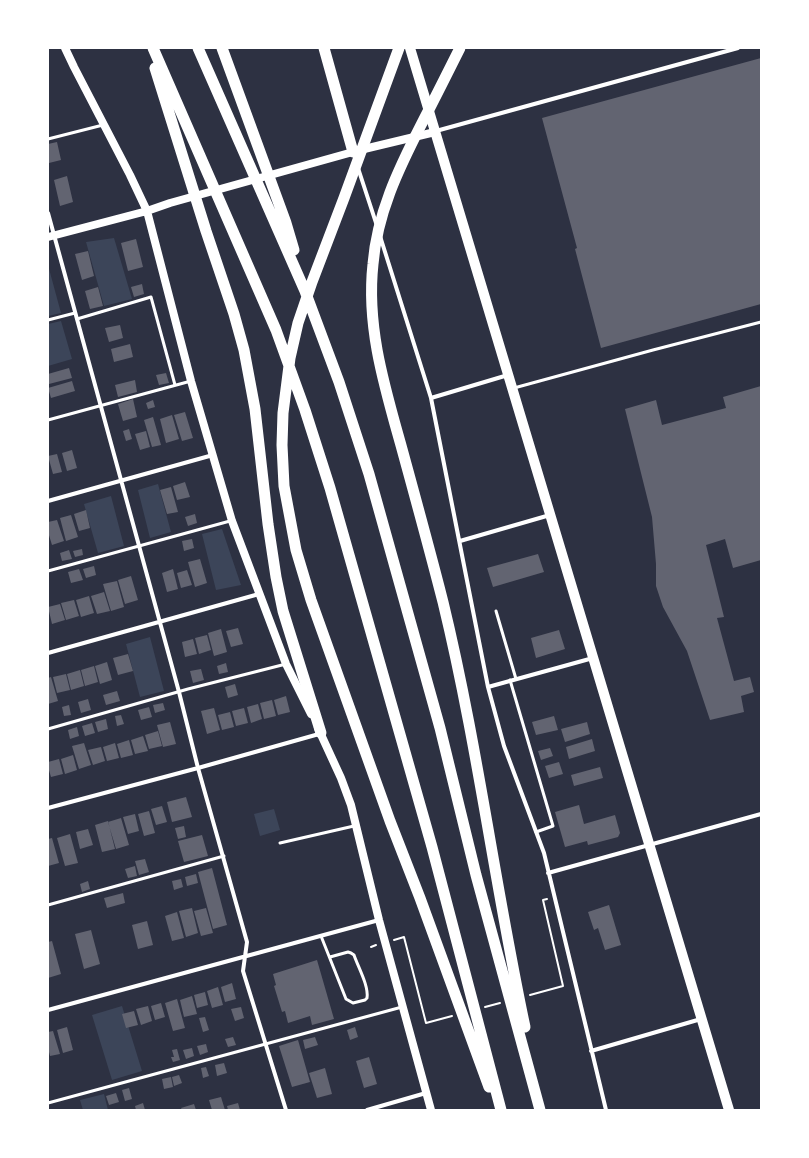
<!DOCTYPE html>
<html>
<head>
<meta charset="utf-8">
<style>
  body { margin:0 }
  #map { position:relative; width:809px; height:1158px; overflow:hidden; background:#2d3142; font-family:"PT Sans Narrow",sans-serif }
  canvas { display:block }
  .frame { position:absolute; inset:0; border:49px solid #fff; pointer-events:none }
</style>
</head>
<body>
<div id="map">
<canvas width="809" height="1158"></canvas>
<div class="frame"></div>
</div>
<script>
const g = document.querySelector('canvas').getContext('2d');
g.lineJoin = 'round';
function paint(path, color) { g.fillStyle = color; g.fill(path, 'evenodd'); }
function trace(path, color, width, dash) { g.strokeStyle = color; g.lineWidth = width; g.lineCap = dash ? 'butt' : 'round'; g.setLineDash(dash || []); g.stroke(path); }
paint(new Path2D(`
  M114,238L132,299L104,306L86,242Z
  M48,265L61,313L48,316Z
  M61,321L72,359L48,366V324Z
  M158,484L171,532L150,538L138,490Z
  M111,496L124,546L98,553L84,504Z
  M222,529L241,585L216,590L202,534Z
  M150,637L164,691L140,697L126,644Z
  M274,809L280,830L260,836L254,814Z
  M122,1006L142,1071L112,1080L92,1015Z
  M104,1094L108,1110H83L80,1100Z`), '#3c4559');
paint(new Path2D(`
  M761,58V304L601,348L575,249L577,248L542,118Z
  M57,142L61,160L49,163L48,158V144Z
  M67,176L73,202L60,206L54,180Z
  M136,239L143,267L128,271L121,243Z
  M88,251L94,276L82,280L75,254Z
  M142,284L144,294L134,297L131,287Z
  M98,287L103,306L90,309L85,291Z
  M120,325L123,338L109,342L105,328Z
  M130,344L133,357L114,362L111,349Z
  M69,368L72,378L49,384L48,374Z
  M166,373L169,383L159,385L156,375Z
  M135,380L137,392L118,397L115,385Z
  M72,381L75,391L51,398L48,388Z
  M761,386V560L733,568L725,539L706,545L724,617L717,618L734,681L750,677L754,692L741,696L744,712L710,720L687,651L663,607L656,586V564L652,517L625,409L656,400L662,425L726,408L723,397Z
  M133,399L137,417L123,421L118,404Z
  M153,400L155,407L148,409L146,403Z
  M185,412L193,438L182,441L174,415Z
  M172,415L179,439L166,443L160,419Z
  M153,417L161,445L152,447L144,420Z
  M129,429L132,439L126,441L123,431Z
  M146,431L150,447L140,450L135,434Z
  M72,450L77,468L67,471L62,453Z
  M57,454L62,472L53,474L48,456Z
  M185,482L190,497L177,500L173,486Z
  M171,487L178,512L167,514L160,490Z
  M86,510L90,528L79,531L74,514Z
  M195,514L197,523L188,526L185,517Z
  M71,515L78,537L66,541L60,518Z
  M57,520L64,541L52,545L48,532V522Z
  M192,539L194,548L184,551L182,541Z
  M82,549L83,555L75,557L73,551Z
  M69,550L72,559L62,561L60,553Z
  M538,554L544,572L493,587L487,568Z
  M200,559L207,583L195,587L188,562Z
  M94,566L96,575L86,578L83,569Z
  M79,569L83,580L71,583L68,572Z
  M173,569L178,589L167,592L162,573Z
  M187,570L192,585L181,588L177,573Z
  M131,576L138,600L125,604L118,580Z
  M117,581L124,607L111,611L103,584Z
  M104,592L110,611L97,614L91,596Z
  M89,596L94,613L81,617L76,600Z
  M74,600L79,616L66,620L61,603Z
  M60,604L65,620L52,624L48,607Z
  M238,628L243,644L231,647L226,631Z
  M221,629L227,652L214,656L208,633Z
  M559,630L565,649L536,658L531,638Z
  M207,635L211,650L199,654L195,638Z
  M193,639L197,654L185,657L182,642Z
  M128,654L133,671L118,675L113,658Z
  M107,662L112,680L100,684L95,666Z
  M226,663L228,672L219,674L217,666Z
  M94,666L98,682L85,686L81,670Z
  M201,669L204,680L193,683L190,671Z
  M80,670L84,686L71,690L67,674Z
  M66,674L70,690L57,693L53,677Z
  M51,677L58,701L48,704V678Z
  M235,684L238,695L228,698L225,687Z
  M117,691L120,701L106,705L103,695Z
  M286,696L290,712L278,715L274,700Z
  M88,699L91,710L81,713L78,702Z
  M272,700L276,716L264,719L260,703Z
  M163,703L165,710L155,713L153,705Z
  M258,704L262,719L251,723L247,707Z
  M69,705L71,715L64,716L62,707Z
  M149,707L152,717L141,720L138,710Z
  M214,708L220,730L207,734L201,711Z
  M244,708L248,723L236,726L232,711Z
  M230,712L234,727L222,730L218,715Z
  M121,715L124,724L117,726L115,716Z
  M554,716L558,730L536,735L532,722Z
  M106,719L108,729L98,732L95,722Z
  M170,722L176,744L163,747L157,725Z
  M587,722L590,734L565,742L561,729Z
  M92,723L95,733L85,736L82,726Z
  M77,727L79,736L70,739L68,730Z
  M158,731L162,746L149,749L145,735Z
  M143,736L148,751L135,754L131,740Z
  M592,739L595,751L569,759L566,747Z
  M129,740L133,755L121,758L117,744Z
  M84,743L91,765L79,769L72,746Z
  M115,743L119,758L107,761L103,747Z
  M101,747L105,761L93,765L88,750Z
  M550,748L553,756L541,760L538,751Z
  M73,755L77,770L65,774L61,759Z
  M59,759L63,774L51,777L48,767V762Z
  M559,762L563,774L549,778L545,766Z
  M600,767L603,778L574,786L571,775Z
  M186,797L192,817L172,822L167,802Z
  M579,805L584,824L615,815L620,833L618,837L588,845L587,841L565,847L555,812Z
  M162,806L167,822L156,825L151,809Z
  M149,811L155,833L144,836L138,814Z
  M135,814L139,831L128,834L123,817Z
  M121,818L129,845L116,849L108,822Z
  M108,821L115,849L102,852L95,825Z
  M184,826L186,837L178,839L175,828Z
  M88,829L93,845L80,849L76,832Z
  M70,834L78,863L65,866L57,838Z
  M202,835L208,856L184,862L178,841Z
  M52,838L59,863L48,866V839Z
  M145,859L149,872L139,875L135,861Z
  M135,866L137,876L128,878L125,869Z
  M212,868L227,925L213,929L198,872Z
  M196,874L198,883L187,886L185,877Z
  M181,879L183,887L174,890L172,881Z
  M88,881L90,889L82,892L80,884Z
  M123,893L125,903L107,908L104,898Z
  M609,905L621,945L605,950L598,928L594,930L588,912Z
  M192,908L198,933L186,937L179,911Z
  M206,908L213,933L201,936L194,911Z
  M177,912L184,938L172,941L165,916Z
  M147,921L153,945L138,949L132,925Z
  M91,930L100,964L84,969L75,934Z
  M52,941L61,974L48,978V942Z
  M317,960L334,1019L312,1025L310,1016L288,1023L285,1011L282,1012L274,986L276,985L273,974Z
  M232,983L236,999L225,1002L221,987Z
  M218,987L223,1005L212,1008L207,991Z
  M205,992L208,1005L197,1008L194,995Z
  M192,996L197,1014L184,1017L180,1000Z
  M177,999L185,1028L173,1031L165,1003Z
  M161,1003L165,1017L155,1020L151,1006Z
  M148,1006L152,1021L141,1025L136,1009Z
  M241,1007L244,1018L235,1021L231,1009Z
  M134,1011L138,1025L126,1028L122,1014Z
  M205,1017L209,1030L203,1032L199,1018Z
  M67,1027L73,1050L63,1053L57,1030Z
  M355,1027L358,1037L350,1040L347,1030Z
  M53,1031L60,1054L50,1056L48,1048V1032Z
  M233,1037L236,1045L228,1047L225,1039Z
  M315,1037L318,1045L305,1049L303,1040Z
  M298,1040L310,1082L292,1087L279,1046Z
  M206,1044L208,1052L200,1055L197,1046Z
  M192,1048L194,1056L186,1059L183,1050Z
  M177,1049L180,1060L173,1062L171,1057H174L172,1050Z
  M369,1057L377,1084L364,1088L356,1061Z
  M224,1063L227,1073L217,1076L215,1065Z
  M206,1067L209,1076L203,1078L201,1068Z
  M325,1068L332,1094L317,1098L309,1073Z
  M179,1075L182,1083L174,1086L172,1077Z
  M171,1077L173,1087L164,1089L162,1079Z
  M129,1088L132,1099L125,1101L122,1090Z
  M116,1093L119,1102L109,1105L106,1096Z
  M221,1097L225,1110H212L209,1100Z
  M143,1103L145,1110H136L135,1106Z
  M238,1103L240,1110H228L227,1106Z
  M194,1104L196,1110H182L181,1108Z`), '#626471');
trace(new Path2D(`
  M394,940L404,937L426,1023L452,1016
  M371,947L376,945
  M530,995L563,986L543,900L547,899
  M485,1007L500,1003`), '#fff', 2);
trace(new Path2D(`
  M48,139L103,125
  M77,319L151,297L175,385
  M48,320L75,313
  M514,388L653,350L761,322
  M48,420L191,381
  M48,571L230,521
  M496,611L516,679
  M510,680L553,826L536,832
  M48,729L188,689L286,664
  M280,843L354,826
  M48,905L224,856
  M321,936L346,999L353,1003L365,1000L367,998C369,986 358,967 354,955L351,953L348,952L330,957
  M48,1103L402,1007`), '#fff', 3);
trace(new Path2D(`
  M436,131L738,48
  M358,168L377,226
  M48,213L179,692L198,768L247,942L243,971L286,1110
  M380,236L431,398L488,687L504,746L544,853L606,1110
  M431,398L508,375
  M48,501L213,455
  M460,541L550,515
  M48,653L259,594
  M488,687L593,658
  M48,808L198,768L319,734
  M548,873L761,814
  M48,1010L379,920
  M591,1051L701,1019
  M367,1110L426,1093`), '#fff', 4);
trace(new Path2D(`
  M65,48L74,67L130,175L147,211L191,381L232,521L286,664L311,714
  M48,237L147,211L170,203L360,150L435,132
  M318,728L341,778L351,805L379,920L431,1110`), '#fff', 8);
trace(new Path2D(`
  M410,48L729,1110`), '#fff', 10);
trace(new Path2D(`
  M153,48L276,330L305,410L330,488L432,847L501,1110
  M198,48L305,291L339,382L369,474L440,728L476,875L540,1110
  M222,48L286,223L294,250
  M324,48L353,152
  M399,48L344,198L312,282L298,323L290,358L283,413L282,445L284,486L296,550L311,600L390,821L420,898L489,1087
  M460,48C447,74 434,100 421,125C398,170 377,214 373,264C366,328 385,388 402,449C416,500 430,551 443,602C477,742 495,886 525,1027
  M155,68L206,231L234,314L244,350L255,409L268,524L276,577L283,611L321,733`), '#fff', 11);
</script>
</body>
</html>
